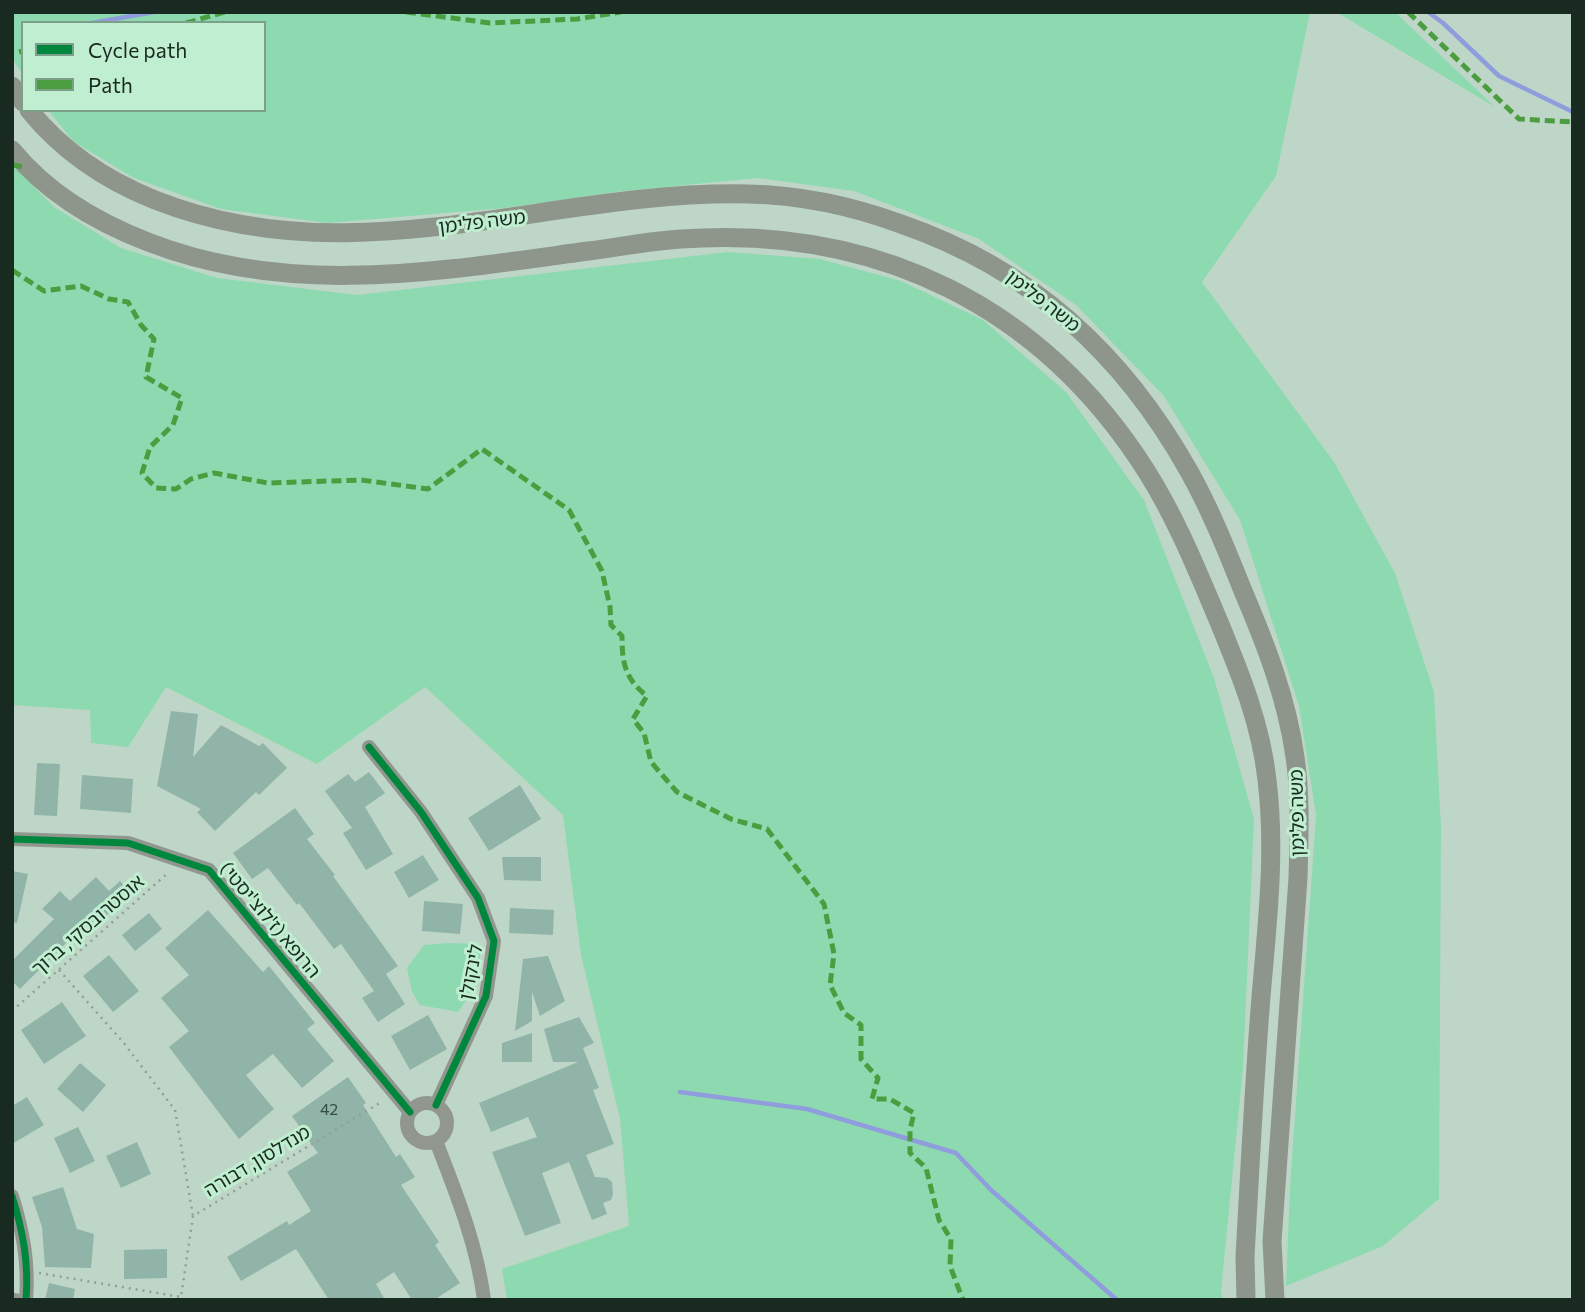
<!DOCTYPE html>
<html>
<head>
<meta charset="utf-8">
<style>
  body { margin:0 }
  #map { position:relative; width:1585px; height:1312px; overflow:hidden; background:#bed6c7; font-family:Commissioner,sans-serif }
  canvas { display:block }
  .frame { position:absolute; inset:0; border:14px solid #192b20; pointer-events:none }
  .legend { position:absolute; left:21px; top:21px; width:245px; height:91px; box-sizing:border-box; background:#c0eed1; border:2px solid #7da08a; margin:0; padding:9px 12px; list-style:none; font-size:21px; color:#192b20 }
  .legend li { display:flex; align-items:center; gap:14px; height:35px }
  .legend b { width:35px; border:2px solid #7da08a }
</style>
</head>
<body>
<div id="map">
<canvas width="1585" height="1312"></canvas>
<div class="frame"></div>
<ul class="legend">
<li><b style="height:9px;background:#00873e"></b>Cycle path</li>
<li><b style="height:9px;background:#4b9d3f"></b>Path</li>
</ul>
</div>
<script>
const g = document.querySelector('canvas').getContext('2d');
g.lineJoin = 'round';
function paint(path, color) { g.fillStyle = color; g.fill(path, 'evenodd'); }
function trace(path, color, width, dash) { g.strokeStyle = color; g.lineWidth = width; g.lineCap = dash ? 'butt' : 'round'; g.setLineDash(dash || []); g.stroke(path); }
function write(font, color, halo, rows, align = 'center') {
  g.font = font + ' Commissioner,"Noto Sans Hebrew",sans-serif'; g.lineWidth = 6; g.setLineDash([]); g.textBaseline = 'middle'; g.strokeStyle = halo; g.fillStyle = color; for (const [text, x, y, turn = 0] of rows) {
    g.save(); g.translate(x, y); g.rotate((+turn || 0) * Math.PI / 180); g.textAlign = isNaN(turn) ? turn : align; if (halo) g.strokeText(text, 0, 0); g.fillText(text, 0, 0); g.restore();
  }
}
paint(new Path2D(`
  M12,12H1310L1276,176L1202,282L1334,462L1395,573L1434,692L1441,828L1439,1199L1383,1246L1286,1286L1290,1187L1316,815L1299,706L1240,520L1164,396L1076,305L979,239L854,191L758,178L624,191L504,208L327,223L221,209L134,178L74,142L48,110H264V23H23V75L12,58Z
  M1336,12H1395L1495,107Z
  M12,164L54,207L121,248L217,278L357,295L728,252L820,259L901,281L983,320L1066,392L1144,500L1214,678L1254,819L1243,1068L1221,1291L1223,1300H507L502,1269L629,1226L620,1119L581,955L563,815L425,687L317,764L166,687L128,747L91,743L90,710L12,705Z
  M448,943L480,944C480,977 477,985 458,1012L420,1005L412,992L407,968L424,945Z`), '#8edab0');
trace(new Path2D(`
  M1428,12L1443,23L1499,76L1573,112
  M92,23L154,12
  M680,1092L807,1109L956,1153L991,1190L1117,1300`), '#909ddc', 4.5);
paint(new Path2D(`
  M171,711L198,714L193,757L221,725L259,746L263,743L287,768L259,795L256,792L215,831L197,812L201,809L157,786Z
  M37,763L60,764L57,816L34,815Z
  M369,772L385,793L365,807L393,854L366,870L343,833L352,828L325,791L348,774L355,782Z
  M82,775L133,779L131,813L80,809Z
  M520,785L541,819L489,851L468,818Z
  M295,808L314,834L307,839L335,875L333,876L398,966L386,974L405,1004L378,1022L362,998L374,991L341,944L334,949L299,903L297,905L268,868L252,879L233,853Z
  M423,855L439,880L409,898L394,872Z
  M502,857H541V881L504,880Z
  M12,871L28,874L17,923L12,922Z
  M96,877L109,891L120,881L131,894L105,917L102,913L75,940L72,937L20,989L12,981V961L54,919L42,909L60,891L70,901Z
  M424,901L463,904L460,934L422,931Z
  M510,908L554,910L553,935L509,933Z
  M208,910L263,972L269,966L315,1023L307,1029L334,1061L302,1088L273,1054L246,1075L274,1109L239,1139L169,1047L189,1031L161,998L189,975L165,948Z
  M149,913L162,929L135,951L122,935Z
  M109,955L139,991L113,1012L83,976Z
  M548,956L565,1001L540,1016L532,992V1021L515,1031L523,959Z
  M62,1002L86,1036L44,1064L21,1030Z
  M428,1015L447,1049L410,1070L391,1036Z
  M579,1017L594,1043L583,1048L599,1088L593,1090L614,1144L586,1155L595,1177L607,1178L612,1182L613,1194L611,1200L603,1203L607,1214L592,1220L569,1162L542,1173L561,1223L525,1236L492,1152L537,1137L528,1117L491,1132L479,1103L578,1062H553L544,1029Z
  M532,1033V1062H502V1043Z
  M80,1063L106,1085L83,1112L57,1089Z
  M348,1077L366,1103L363,1105L396,1157L400,1154L415,1177L401,1185L439,1242L435,1245L460,1283L434,1300H412L394,1272L376,1284L385,1300H329L296,1249L241,1281L227,1257L287,1221L289,1225L311,1211L287,1172L318,1153L292,1116Z
  M27,1097L44,1125L12,1144V1106Z
  M78,1127L95,1161L70,1173L54,1138Z
  M137,1142L151,1174L121,1188L106,1156Z
  M63,1187L77,1229L94,1234L91,1268L45,1267L42,1227L32,1197Z
  M167,1249V1278L124,1279V1250Z
  M49,1283L75,1289L73,1300H45Z`), '#91b4a8');
trace(new Path2D(`
  M59,970L123,1042L175,1110L193,1216
  M12,1011L169,872
  M39,1273L181,1297L193,1216L383,1101`), '#939f95', 2.5, [2, 5]);
trace(new Path2D(`
  M12,1296L26,1299`), '#91968e', 7);
trace(new Path2D(`
  M369,747L421,812L478,898L494,941L486,996L436,1105
  M12,839L128,843L209,870L410,1112
  M407 1123a20 20 0 1 1 40 0a20 20 0 1 1-40 0Z
  M436,1141C456,1193 477,1244 484,1300
  M12,1196C23,1231 29,1263 26,1300`), '#91968e', 14);
trace(new Path2D(`
  M12,86L23,102
  M29,110C63,152 105,180 155,200C355,279 546,190 748,194C800,195 852,206 901,224C1031,269 1123,353 1190,473C1211,511 1227,551 1243,591C1266,645 1287,699 1295,757C1301,797 1299,838 1298,878L1272,1241L1275,1300
  M12,150C48,194 96,222 148,242C291,298 441,271 588,251C619,247 650,241 681,239C877,225 1042,306 1147,472C1177,520 1197,570 1219,622C1240,673 1261,724 1267,780C1276,852 1267,925 1261,997C1254,1083 1250,1170 1245,1256L1246,1300`), '#8e968c', 19);
trace(new Path2D(`
  M406,12L490,23L577,19L621,12
  M1408,12L1519,119L1573,122
  M186,23L225,12
  M19,52L23,51
  M12,165L26,167
  M12,270L44,291L81,286L109,299L128,302L141,325L154,339L146,377L182,398L173,425L150,447L142,473L156,488L176,489L191,479L214,473L268,483L361,480L428,489L482,449L569,510L602,571L610,607L611,625L622,636C622,663 625,679 647,696L633,719L644,733L651,762L677,792L731,819L767,829L824,904L834,954L830,985L844,1013L861,1025V1059L878,1078L872,1099H890L914,1113L910,1130V1153L926,1168L939,1220L951,1239L950,1266L963,1300`), '#4b9d3f', 5, [10, 5]);
trace(new Path2D(`
  M369,747L421,812L478,898L494,941L486,996L436,1105
  M12,839L128,843L209,870L410,1112
  M12,1196C23,1231 29,1263 26,1300`), '#00873e', 7);
write('16px', '#374d42', null, [
  ["42",329,1110]
]);
write('19px', '#192b20', '#c0eed1', [
  ["משה פלימן",482,222,-7],
  ["משה פלימן",1043,301,38],
  ["משה פלימן",1297,813,-91],
  ["הרופא (ז'לוצ'יסטי)",270,920,50],
  ["אוסטרובסקי, ברוך",88,925,-41],
  ["לינקולן",471,972,-79],
  ["מנדלסון, דבורה",257,1161,-31]
]);
</script>
</body>
</html>
